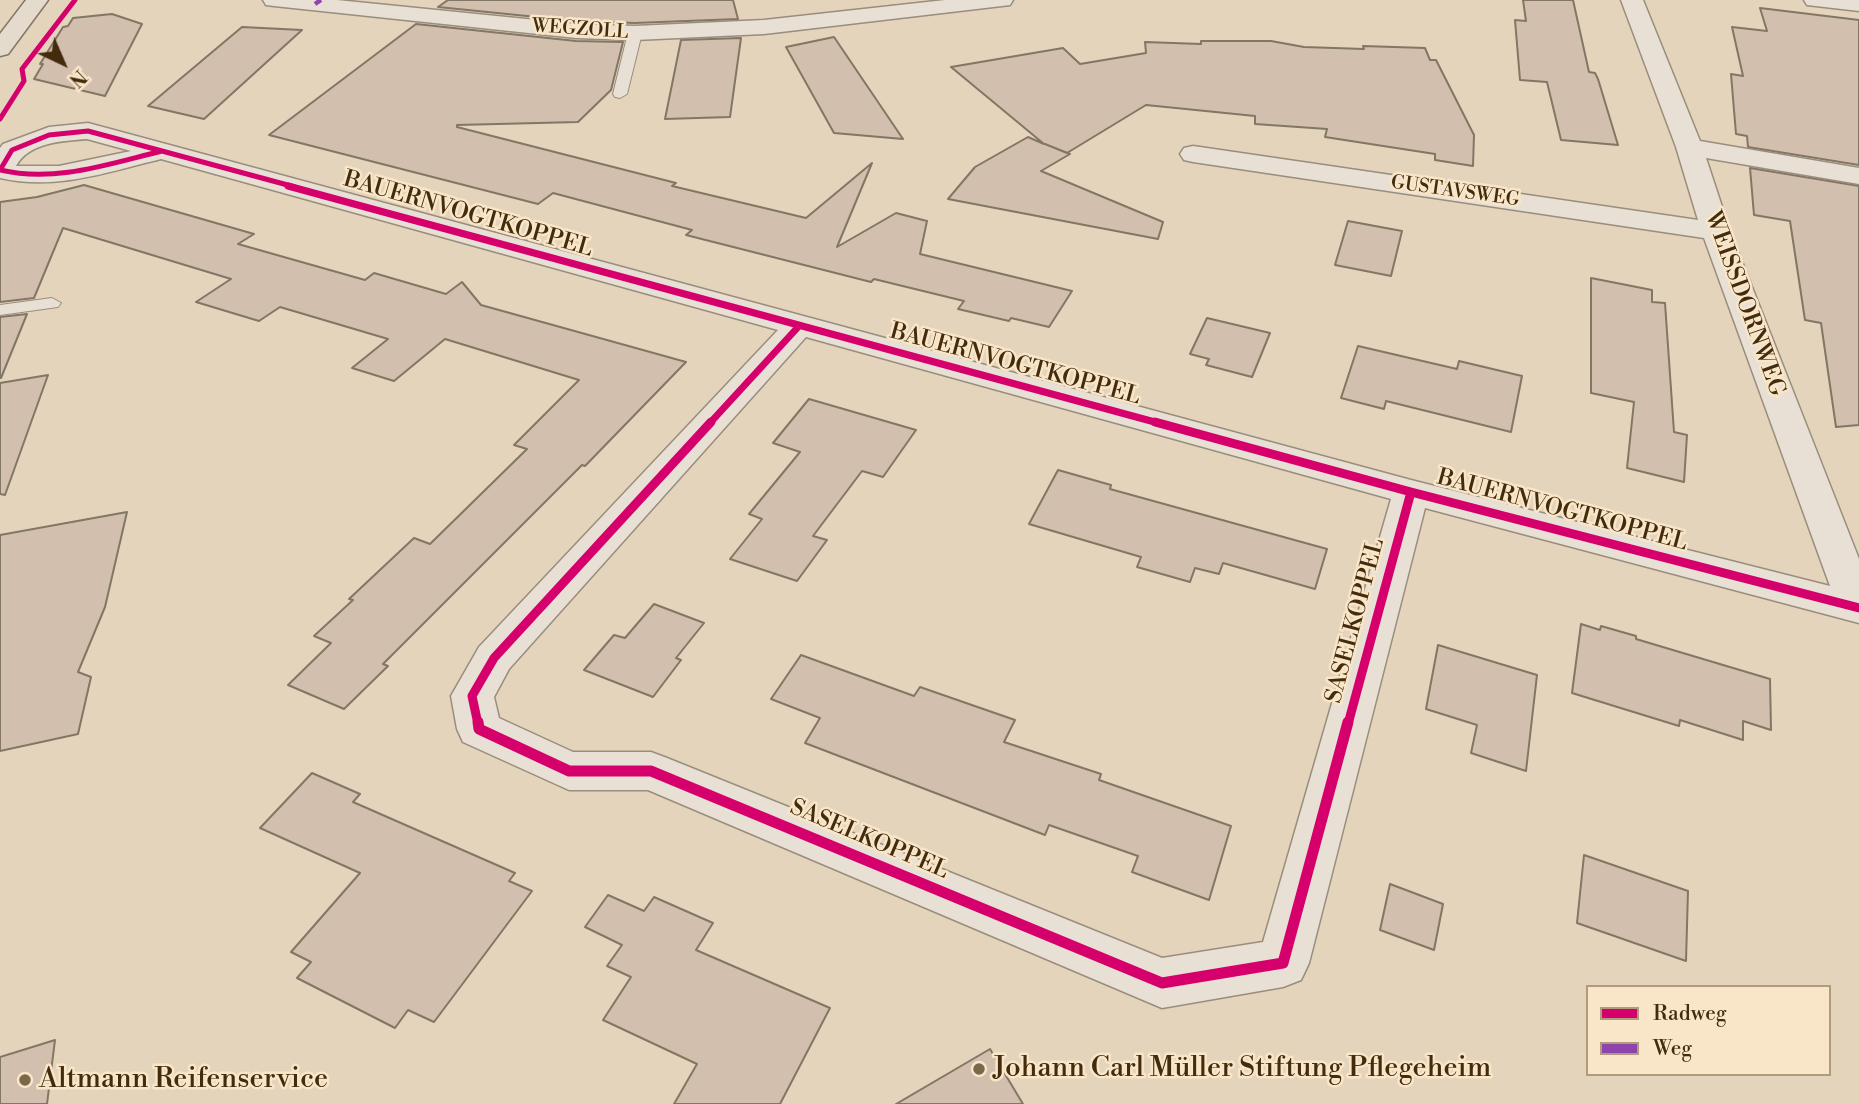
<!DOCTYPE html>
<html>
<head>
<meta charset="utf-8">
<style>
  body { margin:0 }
  #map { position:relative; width:1859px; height:1104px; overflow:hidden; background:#e4d4bc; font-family:"Libre Bodoni",serif }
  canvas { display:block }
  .legend { position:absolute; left:1586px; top:985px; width:245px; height:91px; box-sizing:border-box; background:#f9e5c8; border:2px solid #b09b7d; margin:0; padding:9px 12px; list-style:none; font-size:21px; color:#422c0d }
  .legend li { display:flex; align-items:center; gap:14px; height:35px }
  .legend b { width:35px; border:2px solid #b09b7d }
  .north { position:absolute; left:28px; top:28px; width:70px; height:70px; -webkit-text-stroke:5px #f9e5c8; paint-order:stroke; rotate:136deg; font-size:19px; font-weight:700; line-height:28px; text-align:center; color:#422c0d }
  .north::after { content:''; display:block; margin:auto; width:24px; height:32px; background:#422c0d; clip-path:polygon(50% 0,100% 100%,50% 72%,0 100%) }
</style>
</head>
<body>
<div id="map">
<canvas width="1859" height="1104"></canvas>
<ul class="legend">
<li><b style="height:9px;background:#d6006c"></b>Radweg</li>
<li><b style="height:9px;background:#8e44ad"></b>Weg</li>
</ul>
<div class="north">N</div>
</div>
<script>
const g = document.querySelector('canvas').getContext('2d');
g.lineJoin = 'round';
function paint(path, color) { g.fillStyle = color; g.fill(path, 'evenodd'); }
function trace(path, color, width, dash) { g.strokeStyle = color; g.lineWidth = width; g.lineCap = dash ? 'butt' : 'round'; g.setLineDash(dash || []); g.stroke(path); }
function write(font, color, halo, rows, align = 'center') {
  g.font = font + ' "Libre Bodoni",serif'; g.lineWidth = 5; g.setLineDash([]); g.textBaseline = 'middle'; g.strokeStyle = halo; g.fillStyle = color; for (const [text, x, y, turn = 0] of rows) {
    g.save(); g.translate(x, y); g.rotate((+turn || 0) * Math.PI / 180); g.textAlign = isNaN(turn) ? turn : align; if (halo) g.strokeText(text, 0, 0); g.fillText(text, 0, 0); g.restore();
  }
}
const building = new Path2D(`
  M448,0H733L738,19L635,23L576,21L438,7Z
  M1523,0H1573L1589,72L1595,73L1598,79L1618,145L1561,140L1547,82L1520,80L1515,20L1526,21Z
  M1760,8L1859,20V165L1748,147L1747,136L1736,134L1731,74L1743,76L1732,27L1767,31Z
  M112,14L142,24L105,96L34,79L43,64H40L63,27L68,26L73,18Z
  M416,24L576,41L623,42L611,90L578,122L457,125V127L676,183L672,186L806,218L872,163L837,247L896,213L927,221L920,254L1072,291L1049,327L1011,318L1009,321L958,309L964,301L874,279L871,282L686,235L692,230L553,193L538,204L269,135Z
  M242,27L302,30L204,119L148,106Z
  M834,37L903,139L834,133L786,47Z
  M741,38L730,117L665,119L681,40Z
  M1201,41H1271L1304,47L1364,49L1363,46L1425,48L1430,60H1436L1474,135L1473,166L1435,160V154L1325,137L1327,129L1255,124V116L1146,105L1067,153L1045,144L1070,154L1041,171L1163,222L1158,239L948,199L975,167L1028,137L1044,144L951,67L1063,48L1080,64L1146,53L1145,42L1201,44Z
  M1750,168L1859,186V425L1836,427L1821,323L1805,320L1790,221L1754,215Z
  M84,185L254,234L238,244L365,280L374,273L446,294L462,282L481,305L686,362L585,466L582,465L383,664L388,666L344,709L288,685L331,643L314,636L353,600L349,599L414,538L430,544L527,449L514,445L579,380L445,339L394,381L352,368L388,339L280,307L259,321L196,302L231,279L63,228L34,298L0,302V202L37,197Z
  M1348,221L1402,231L1391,276L1335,265Z
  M1591,278L1652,290V302L1665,303L1674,432L1687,435L1684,482L1627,468L1634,402L1591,393Z
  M27,314L1,378L0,377V317Z
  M1207,318L1270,333L1252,377L1206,365L1209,359L1190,354Z
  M1358,346L1457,369L1459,361L1522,376L1511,432L1386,401L1384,409L1341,398Z
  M48,375L5,495L0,494V383Z
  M809,399L916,430L883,477L862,471L813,536L827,540L797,581L730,559L762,519L749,514L800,452L773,443Z
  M1058,470L1111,485L1110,489L1327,549L1315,589L1223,563L1219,574L1195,568L1190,582L1137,567L1141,557L1029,524Z
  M127,512L105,607L78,672L91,677L78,734L0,751V535Z
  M654,604L704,623L676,658L681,660L653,697L584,670L614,635L625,638Z
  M1581,624L1600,630L1601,626L1636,636V639L1770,679L1771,730L1743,721V740L1680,720L1679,726L1572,693Z
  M1438,645L1537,675L1526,771L1471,753L1477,725L1426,709Z
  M801,655L914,696L920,687L1015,720L1004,742L1101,774L1099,780L1231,826L1209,900L1132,872L1138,856L1049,825L1045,835L805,743L820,718L771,699Z
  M312,773L360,794L353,802L515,873L509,881L532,891L434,1022L408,1010L395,1028L297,978L311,962L291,952L360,873L260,828Z
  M1584,855L1688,891L1686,961L1577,923Z
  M1390,884L1443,904L1434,950L1380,930Z
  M608,895L644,911L654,897L713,923L696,950L830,1008L780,1104H674L697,1064L603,1020L631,977L607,966L622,945L585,927Z
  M55,1040L47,1104H0V1057Z
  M990,1049L1023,1104H896Z`);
paint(building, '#d3bfae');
trace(building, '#827665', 2);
const service = new Path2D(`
  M635,29L642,33L627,94L620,98L615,97L613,94L628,33Z
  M52,298L61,303L58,307L0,315V305Z`);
const minor = new Path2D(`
  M263,0H337L576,24L635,26L764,20L945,0H1013L1010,5L1002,6L764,34L635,40L576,38L274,6L266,5Z
  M1621,0H1643L1700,141L1859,168V184L1706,158L1730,231L1859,559V623L1425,508L1309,963L1301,980L1283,987L1162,1008L648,790H569L463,742L457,729L451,696L479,647L778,330L161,159C108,172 55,191 0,178V148L3,144L49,127L88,123L1411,480L1830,586L1704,238L1193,162L1184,160L1180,154L1184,148L1193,146L1698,220L1676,147ZM87,139L131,151L59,166H16C29,142 63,141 87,139ZM806,337L1391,499L1263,942L1162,958L667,758L651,752H573L499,718L494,697L509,669Z
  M1804,0H1859V11L1807,5Z`);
const primary = new Path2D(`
  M26,0H48L8,54L0,56V34Z`);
trace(service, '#998d7c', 2);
trace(minor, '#998d7c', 3);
trace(primary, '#827665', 3);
paint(service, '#e8e0d4');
paint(minor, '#e8e0d4');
paint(primary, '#e4dbcd');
trace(new Path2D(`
  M315,4L321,0`), '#8e44ad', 4.5, [9, 4.5]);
trace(new Path2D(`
  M0,119L24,81L22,69L75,0
  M88,131L162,151C108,164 55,183 0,170L12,150L49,135Z
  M162,151L295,187`), '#d6006c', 5);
trace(new Path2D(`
  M288,186L1162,424
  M709,424L799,326`), '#d6006c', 7);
trace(new Path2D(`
  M1155,422L1411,492L1859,608
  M478,724L472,696L494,658L711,422
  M1348,724L1411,492`), '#d6006c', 9);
trace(new Path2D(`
  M478,722L479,729L569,771H651L1162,983L1283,963L1348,722`), '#d6006c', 11);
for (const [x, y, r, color] of [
  [979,1069,7,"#7b674a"],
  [25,1080,7,"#7b674a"]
]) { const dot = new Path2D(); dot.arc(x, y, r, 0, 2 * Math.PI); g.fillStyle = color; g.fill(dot); trace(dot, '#f9e5c8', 2.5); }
write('19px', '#422c0d', '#f9e5c8', [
  ["WEGZOLL",580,30,4],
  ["GUSTAVSWEG",1455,192,8]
]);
write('23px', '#422c0d', '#f9e5c8', [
  ["BAUERNVOGTKOPPEL",468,215,16],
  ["WEISSDORNWEG",1744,304,70],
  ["BAUERNVOGTKOPPEL",1015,365,15],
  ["BAUERNVOGTKOPPEL",1562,511,15],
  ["SASELKOPPEL",1356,621,-75],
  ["SASELKOPPEL",869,840,23]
]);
write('28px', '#422c0d', '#f9e5c8', [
  ["Johann Carl Müller Stiftung Pflegeheim",993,1069],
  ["Altmann Reifenservice",39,1080]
], 'left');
</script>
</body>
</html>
